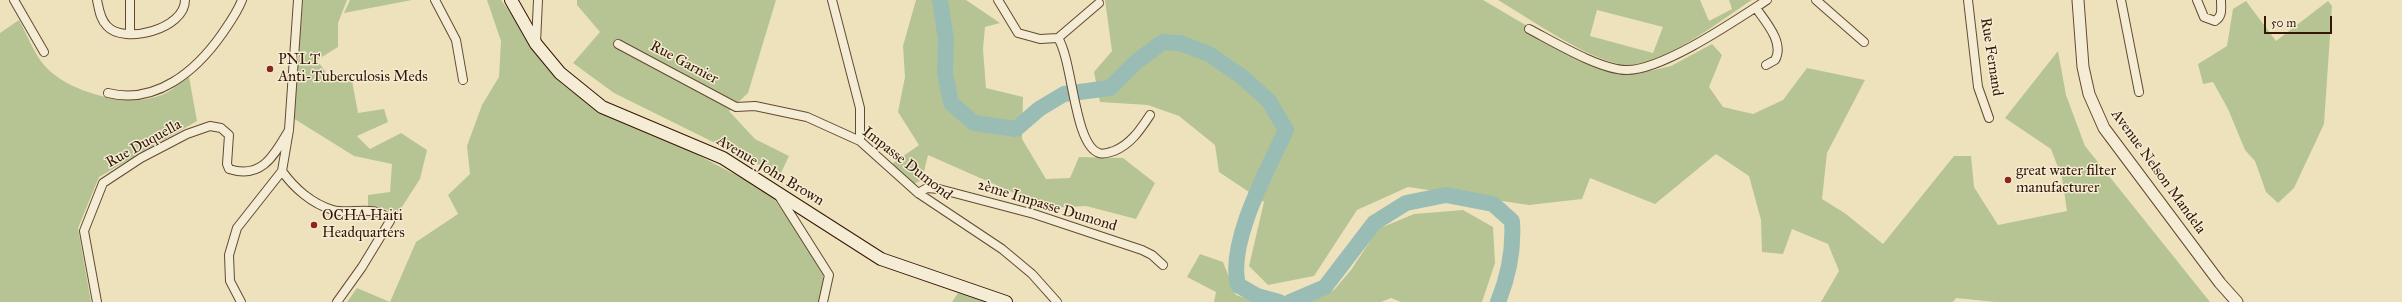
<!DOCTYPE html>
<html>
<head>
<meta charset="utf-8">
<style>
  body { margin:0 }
  #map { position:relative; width:2402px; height:302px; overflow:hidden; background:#eee2bd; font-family:"IM FELL Great Primer",serif }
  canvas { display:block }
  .scale { position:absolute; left:2264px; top:16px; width:68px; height:18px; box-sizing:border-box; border:2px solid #361604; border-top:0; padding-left:5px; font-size:12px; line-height:14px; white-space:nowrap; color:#361604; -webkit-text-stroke:3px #f4ecd4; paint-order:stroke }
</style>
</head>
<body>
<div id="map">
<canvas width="2402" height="302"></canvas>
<div class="scale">50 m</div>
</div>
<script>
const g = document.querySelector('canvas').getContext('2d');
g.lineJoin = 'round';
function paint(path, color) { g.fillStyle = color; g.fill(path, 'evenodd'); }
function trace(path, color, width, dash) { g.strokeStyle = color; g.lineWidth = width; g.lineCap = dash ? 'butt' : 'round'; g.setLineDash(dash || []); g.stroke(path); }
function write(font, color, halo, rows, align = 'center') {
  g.font = font + ' "IM FELL Great Primer",serif'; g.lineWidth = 3; g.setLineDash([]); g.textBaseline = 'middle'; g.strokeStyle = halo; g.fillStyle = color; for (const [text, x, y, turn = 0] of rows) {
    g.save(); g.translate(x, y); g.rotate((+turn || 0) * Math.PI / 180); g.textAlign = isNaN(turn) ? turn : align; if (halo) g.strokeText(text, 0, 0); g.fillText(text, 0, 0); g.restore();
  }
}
paint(new Path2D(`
  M303,0H347L338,23V47L317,60L330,78L351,75L358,113L384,109L388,122L357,136L370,149L401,133L427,150L420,179L396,216L386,209L368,207V195L390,192L392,164L354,156L293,118Z
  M350,0H412L344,13Z
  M487,0H501L563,85L596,109L675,143L770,193L828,275L820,302H347L357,288L390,302L416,242L458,214L448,195L470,174L467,146L482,105L499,77L501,41Z
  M577,0H776L748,93L729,111L755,139L789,156L780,175L614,93L573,63L600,32L577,5Z
  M916,0H966L1000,23L985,27L983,49L986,88L1023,97L1022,139L1046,179L1070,178L1079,157L1123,158L1155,183L1136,219L1086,206L1048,208L928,155L922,180L914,184L892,164L919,145L898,112L905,77L903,46Z
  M1105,0H1483L1597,67L1633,75L1671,66L1712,44L1722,55L1709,87L1723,107L1753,114L1783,100L1807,68L1865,80L1827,153L1822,199L1846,214L1883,244L1954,156H1971L1974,187L1998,225L2067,211L2062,178L2051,149L2005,118L2058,51L2066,95L2085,146L2210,302H1995L1956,298L1953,302H1821L1839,271L1828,244L1792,229L1783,254L1762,252L1761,220L1749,176L1716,154L1655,204L1590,178L1582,199L1529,205L1408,187L1357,210L1314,276L1268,285L1249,266L1264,202L1219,172L1215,145L1179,116L1148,105L1100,102L1094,72L1112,51Z
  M1498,0H1700L1709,21L1732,9L1729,0H1752C1722,19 1666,64 1630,65C1596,66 1529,18 1498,0ZM1597,10L1663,27L1653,53L1590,36Z
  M2246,1L2276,41L2328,1L2332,6L2324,124L2294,188L2278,203L2266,192L2255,161L2245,150L2228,109L2213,82L2203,84L2198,64L2227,46L2233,9Z
  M19,20C27,34 34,54 45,66C68,93 133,110 166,93C174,89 181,82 189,77L197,121L99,177L78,228L91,302H0V33Z
  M1463,210L1493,227L1495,263L1482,302H1401L1391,298L1381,302H1309L1334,290L1351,270L1378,229L1414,214Z
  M1200,254L1223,262L1236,295L1257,302H1214L1216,292L1187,277Z
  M958,293L984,302H952Z`), '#b6c493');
trace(new Path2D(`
  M940,0L946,40L945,73L951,103L974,123L1016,129L1039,109L1064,94L1110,88L1136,62L1163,42L1180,43L1209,54L1241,76L1269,101L1286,130C1268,169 1227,243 1238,285L1257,296L1279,302
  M1290,302L1325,287L1374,223L1406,203L1446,195L1493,204L1512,221C1514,250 1509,275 1498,302`), '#99bdb5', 16);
const minor = new Path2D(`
  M14,0L44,52
  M97,0C99,9 100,19 107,26C124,45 185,29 185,0
  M435,0L456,40L463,80
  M832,0L860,108V141
  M998,0L1018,33L1040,39L1058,38L1099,3
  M1816,0L1864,42
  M1968,0L1978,87L1989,118
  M2121,0L2139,92
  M2197,0L2204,17L2215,21C2223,16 2221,9 2221,0
  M1756,8C1765,21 1785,43 1775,60L1766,65
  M1529,29C1554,42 1600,70 1627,70C1663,70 1736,20 1767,0
  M130,34V0
  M1058,38C1073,61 1074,145 1099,153C1103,155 1110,152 1114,151C1131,144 1140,130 1150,115
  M536,43L538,0
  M618,44L736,107L755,106L807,117L860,141L918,193L1002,249L1032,274L1057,302
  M108,93C156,105 196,71 222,34C230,22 237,13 242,0
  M282,171C294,188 312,204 333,210C351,215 377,203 390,221L362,267L337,302
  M918,193L927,188L939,189L1034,214L1142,250L1152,255L1163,265
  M779,196L829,275L823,302
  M97,302L84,231L103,183L141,158L187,134L210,126L221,128L229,135L227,164L229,169C263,180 275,153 289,130
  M241,302L230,281L229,255L237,228L282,171L289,130L298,0`);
const tertiary = new Path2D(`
  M2078,0L2083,67L2089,94L2104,128L2220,283L2237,302`);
const secondary = new Path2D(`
  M511,0L536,44L560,73L602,107L723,158L881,259L1006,302`);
trace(minor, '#644932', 10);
trace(tertiary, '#644932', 13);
trace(secondary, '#361604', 14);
trace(minor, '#f4ecd4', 8);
trace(tertiary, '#f4ecd4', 11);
trace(secondary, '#f4ecd4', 12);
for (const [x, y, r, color] of [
  [270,69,4,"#8f2418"],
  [2008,180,4,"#8f2418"],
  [314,225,4,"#8f2418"]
]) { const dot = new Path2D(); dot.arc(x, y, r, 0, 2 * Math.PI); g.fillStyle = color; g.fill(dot); trace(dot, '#f4ecd4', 1.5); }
write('15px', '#361604', '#f4ecd4', [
  ["Rue Fernand",1991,57,81],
  ["Rue Garnier",684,63,28],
  ["Rue Duquella",144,144,-29],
  ["Impasse Dumond",907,164,38],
  ["Avenue John Brown",770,171,31],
  ["Avenue Nelson Mandela",2158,172,54],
  ["2ème Impasse Dumond",1047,206,17]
]);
write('15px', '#361604', '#f4ecd4', [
  ["PNLT",278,60],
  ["Anti-Tuberculosis Meds",278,77],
  ["great water filter",2016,171],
  ["manufacturer",2016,188],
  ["OCHA Haiti",322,216],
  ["Headquarters",322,233]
], 'left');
</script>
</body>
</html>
